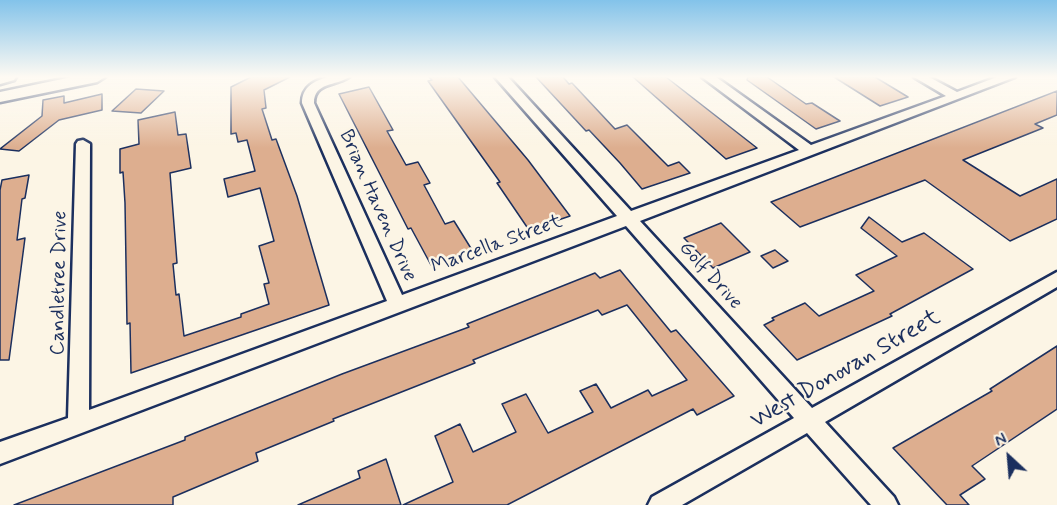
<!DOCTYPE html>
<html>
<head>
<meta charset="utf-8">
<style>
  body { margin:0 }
  #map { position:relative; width:1057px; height:505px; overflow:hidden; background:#fcf5e5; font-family:Mynerve,sans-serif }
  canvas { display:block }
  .north { position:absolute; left:979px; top:427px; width:60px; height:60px; -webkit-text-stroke:4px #fcf5e5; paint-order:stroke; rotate:334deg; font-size:16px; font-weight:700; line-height:24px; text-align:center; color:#1b2f5e }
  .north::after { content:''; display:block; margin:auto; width:21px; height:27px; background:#1b2f5e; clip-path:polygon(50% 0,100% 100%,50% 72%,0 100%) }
</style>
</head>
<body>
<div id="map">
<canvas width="1057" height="505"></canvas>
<div class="north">N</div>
</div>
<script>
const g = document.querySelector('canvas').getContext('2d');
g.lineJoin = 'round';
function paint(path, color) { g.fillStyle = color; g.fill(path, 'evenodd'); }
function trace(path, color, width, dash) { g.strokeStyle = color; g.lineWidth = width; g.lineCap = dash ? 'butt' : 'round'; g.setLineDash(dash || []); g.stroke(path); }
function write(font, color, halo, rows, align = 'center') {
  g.font = font + ' Mynerve,sans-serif'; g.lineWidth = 5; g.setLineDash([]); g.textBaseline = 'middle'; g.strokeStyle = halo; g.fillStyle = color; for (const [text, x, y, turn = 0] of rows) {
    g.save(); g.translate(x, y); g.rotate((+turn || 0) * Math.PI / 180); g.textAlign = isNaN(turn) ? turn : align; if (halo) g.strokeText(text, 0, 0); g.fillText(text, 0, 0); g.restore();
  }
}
const building = new Path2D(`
  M251,77H290L264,90L266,108L262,109L272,140L276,139L297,196L329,305L131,373L130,323L127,324L125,203L123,172L120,173V149L139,144L138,120L175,112L178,135L186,134L191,168L170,173L177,263L173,264L176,295L179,294L184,336L241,317V314L269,304L264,284L269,283L259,246L274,241L260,188L228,197L224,179L255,171L247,140L238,142L236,133L231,134V87Z
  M429,77H458L528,160L570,216L529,230L497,183L500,182L428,81L432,80Z
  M536,77H563L569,84L572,83L615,129L627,125L668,166L679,162L690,173L642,189L620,163L589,130L586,131Z
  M633,77H666L757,148L726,159Z
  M748,77H767L806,104L812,103L840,121L816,129L747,80Z
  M834,77H875L908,97L880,106Z
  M369,87L393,130L387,131L406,165L418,162L430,183L424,185L445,224L454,221L472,250L431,265L411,228L408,229L339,94Z
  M136,89L164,91L141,113L112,111Z
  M1057,91V115L1035,124L1043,128L963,160L1020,196L1057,179V219L1010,241L925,180L800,227L771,202Z
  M102,94V110L59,120L19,151L0,149L42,116L43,100L64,96V103Z
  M29,175L25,198L22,199L17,240L25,238L9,360H0V190L2,180Z
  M869,217L902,242L924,233L973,269L890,314L892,316L797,360L764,325L774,320L772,318L805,303L819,316L874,291L856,275L897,256L861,228Z
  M721,223L750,252L713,268L684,238Z
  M775,250L788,261L773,268L761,256Z
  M620,270L671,332L676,330L734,396L697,415L693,409L507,505H403L453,482L435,436L460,424L473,452L516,432L502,404L526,394L548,433L593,412L580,391L596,384L611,408L648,390L652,396L687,380L627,305L602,315L598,310L473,360L475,363L333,419L334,421L256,453L258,461L173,497V505H14L185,440V437L342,374L469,327L467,324L595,273L600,278Z
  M1057,346V409L972,466L985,479L960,495L969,505H947L893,448L992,391L990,389Z
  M386,459L401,505H298L360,478L358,471Z`);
paint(building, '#ddae8f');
trace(building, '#1b2f5e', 1.5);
const street = new Path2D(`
  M328,77H349C336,86 314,82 314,103L402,295L617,216L495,77H508L631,211L799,150L702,77H716L811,145L946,96L914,77H929L957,92L997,77H1015L640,221L812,408L1057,272V287L825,422L894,497L898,505H871L807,433L682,505H648L652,497L794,418L626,226L0,464V442L68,418L76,144L78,141L83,140L90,144L89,410L387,301L302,103C302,87 314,81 328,77Z`);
const secondary = new Path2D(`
  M0,77H16L14,80L0,84Z
  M72,77H105L97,82L0,102V92Z`);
trace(street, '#1b2f5e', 5);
trace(secondary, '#1b2f5e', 5);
paint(street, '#fcf5e5');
paint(secondary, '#fcf5e5');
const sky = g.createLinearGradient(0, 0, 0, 148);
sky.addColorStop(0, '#83c3ea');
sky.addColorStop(0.52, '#fefaf3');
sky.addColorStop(1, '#fefaf300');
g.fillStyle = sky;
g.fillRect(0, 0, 1057, 148);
write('20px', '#1b2f5e', '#fcf5e5', [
  ["Brian Haven Drive",377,206,66],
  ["Marcella Street",497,245,-20],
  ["Golf Drive",710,276,48],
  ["Candletree Drive",60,283,-89]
]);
write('24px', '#1b2f5e', '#fcf5e5', [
  ["West Donovan Street",846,370,-30]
]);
</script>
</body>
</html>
